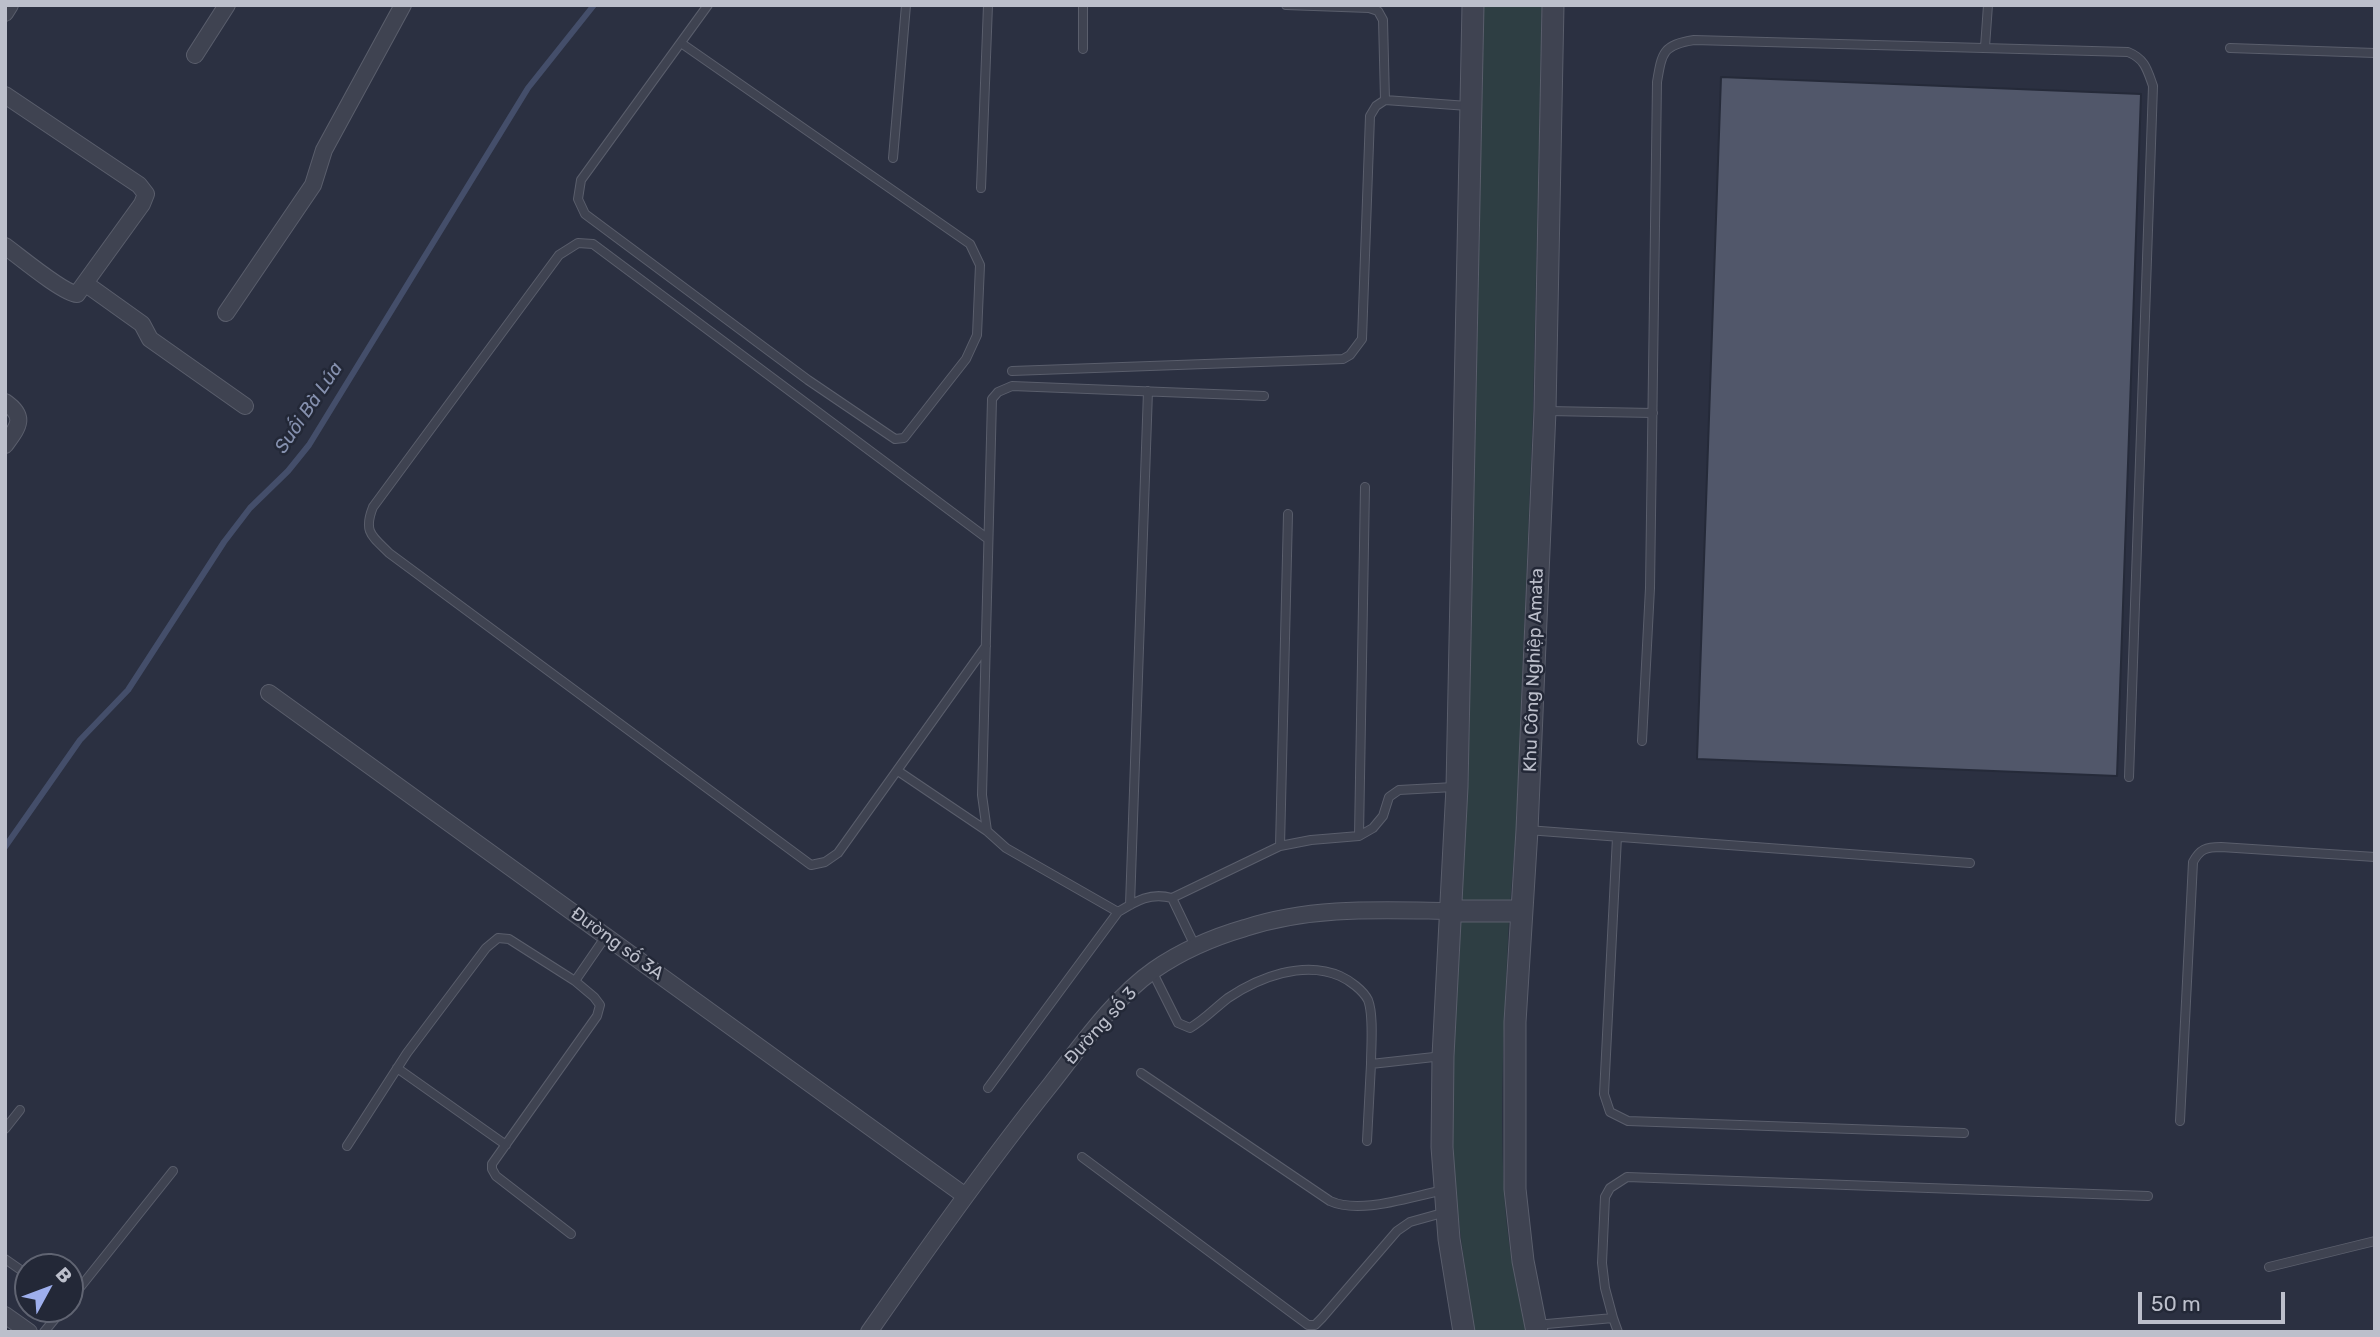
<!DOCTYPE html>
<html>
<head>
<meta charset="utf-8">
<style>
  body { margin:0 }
  #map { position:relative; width:2380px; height:1337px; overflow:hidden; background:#2b3041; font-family:Rubik,sans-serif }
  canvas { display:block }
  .frame { position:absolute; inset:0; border:7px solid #bcbfcb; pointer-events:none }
  .north { position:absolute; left:14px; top:1253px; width:70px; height:70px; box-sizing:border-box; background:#232837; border:2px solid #606472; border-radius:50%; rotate:49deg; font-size:19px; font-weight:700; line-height:28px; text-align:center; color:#bcbfcb }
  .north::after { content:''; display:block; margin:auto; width:24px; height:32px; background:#9eafed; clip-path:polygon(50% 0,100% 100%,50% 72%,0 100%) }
  .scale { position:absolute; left:2138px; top:1292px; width:147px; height:32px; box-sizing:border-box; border:4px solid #bcbfcb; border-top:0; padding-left:9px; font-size:21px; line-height:24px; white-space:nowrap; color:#bcbfcb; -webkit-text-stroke:5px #232837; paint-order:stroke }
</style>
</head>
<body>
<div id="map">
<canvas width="2380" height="1337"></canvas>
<div class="frame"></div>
<div class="north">B</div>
<div class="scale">50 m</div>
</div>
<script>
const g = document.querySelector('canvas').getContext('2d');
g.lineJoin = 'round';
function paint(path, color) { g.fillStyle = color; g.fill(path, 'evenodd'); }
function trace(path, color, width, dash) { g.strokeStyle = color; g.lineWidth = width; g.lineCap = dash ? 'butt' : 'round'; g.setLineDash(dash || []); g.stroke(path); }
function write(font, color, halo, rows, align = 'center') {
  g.font = font + ' Rubik,sans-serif'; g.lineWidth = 5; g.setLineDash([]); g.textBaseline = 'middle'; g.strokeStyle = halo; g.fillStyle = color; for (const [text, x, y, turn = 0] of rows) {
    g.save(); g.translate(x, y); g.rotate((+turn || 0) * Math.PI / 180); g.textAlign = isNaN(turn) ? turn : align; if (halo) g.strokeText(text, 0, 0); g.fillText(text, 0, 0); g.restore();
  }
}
paint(new Path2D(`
  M1484,5H1542L1533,412L1516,830L1510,905L1461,904L1468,786Z
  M1461,918H1509C1505,1008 1499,1099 1504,1190C1506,1238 1516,1285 1526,1332H1475L1474,1327C1465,1267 1455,1207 1453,1147C1451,1070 1457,994 1461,918Z`), '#2e3e43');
trace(new Path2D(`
  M5,847L80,740L128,690L224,542L250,508L288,471L309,445L528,88L594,5`), '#444e6a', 6);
const building = new Path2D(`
  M1721,77L2141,94L2117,776L1697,759Z`);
paint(building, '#51576a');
trace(building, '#252a39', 2);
const service = new Path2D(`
  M1083,5V49
  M1286,5L1369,8L1378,11L1383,20L1385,100
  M681,43L970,244L980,265L977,335L966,359L904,438L895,439L808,380L585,214L578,199L581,180L708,5
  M1985,47L1988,5
  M2230,48L2375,53
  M893,158L906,5
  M981,188L988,5
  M1012,371L1343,359L1350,355L1362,339L1370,116L1376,106L1385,100L1468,106
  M1548,411L1653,413
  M986,646L838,853L825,862L811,865L389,553C372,536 363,532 373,507L559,255L578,243L593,244L988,539
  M1642,741L1650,588L1657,82C1662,52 1663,45 1694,40L2128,52C2145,59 2147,69 2153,86L2129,777
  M898,771L987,831
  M1527,830L1970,863
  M1359,836L1365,487
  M1617,837L1604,1094L1610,1112L1628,1121L1964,1133
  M1280,846L1288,514
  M1172,898L1280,846L1311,840L1359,836L1373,828L1383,816L1389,797L1399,790L1454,787
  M1130,905L1148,391
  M1118,912L1006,848L987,831L982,795L992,399L998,392L1012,386L1264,396
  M1152,971L1178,1023L1190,1028C1204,1020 1215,1008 1228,998C1259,977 1304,960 1340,976C1349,980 1363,990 1368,1000C1374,1015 1371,1047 1371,1064
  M397,1068L506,1145
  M1141,1073L1330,1201C1361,1215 1411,1196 1445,1190
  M988,1088L1118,912C1136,901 1150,892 1172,898L1196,948
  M2180,1121L2193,862C2200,849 2206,847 2221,847L2375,857
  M5,1129L20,1110
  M1367,1141L1371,1064L1443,1056
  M347,1146L407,1053L486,948L498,938L509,939L575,981
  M1082,1157L1308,1325H1315L1322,1318L1397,1231L1410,1222L1446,1212
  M571,1234L496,1176L492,1169V1164L597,1016L600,1005L594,997L575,981L606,936
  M5,1259L28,1275
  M2269,1267L2375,1241
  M70,1300L173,1171
  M1613,1318L1605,1288L1602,1263L1605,1197L1610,1188L1627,1177L2148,1196
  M1536,1325L1613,1318L1618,1332
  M44,1332L63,1309`);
const minor = new Path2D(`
  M5,13L10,5
  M195,55L227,5
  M5,95L139,185L146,194L142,204L77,294C63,293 20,257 5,246
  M86,284L142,324L150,339L245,406
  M226,313L313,185L324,150L403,5
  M5,402C27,417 18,427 5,445
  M269,693L964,1195
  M5,1315L29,1332
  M869,1332C928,1247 987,1164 1051,1084C1080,1047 1115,997 1154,970C1180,952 1214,937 1245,928C1312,906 1381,910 1450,911`);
const tertiary = new Path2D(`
  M1450,911H1520
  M1464,1332L1449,1239L1442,1147L1443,1056L1457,787L1473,5
  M1537,1332L1523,1261L1515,1189V1022L1527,830L1545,411L1553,5`);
trace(service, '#5a5e6c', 10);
trace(minor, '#5a5e6c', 18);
trace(tertiary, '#5a5e6c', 23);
trace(service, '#3f4351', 8);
trace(minor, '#3f4351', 16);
trace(tertiary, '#3f4351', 21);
write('18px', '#bcbfcb', '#232837', [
  ["Khu Công Nghiệp Amata",1534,670,-88],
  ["Đường số 3A",617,944,36],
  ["Đường số 3",1101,1026,-48]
]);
write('italic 19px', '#8691af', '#232837', [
  ["Suối Bà Lúa",309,408,-56]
]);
</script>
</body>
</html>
